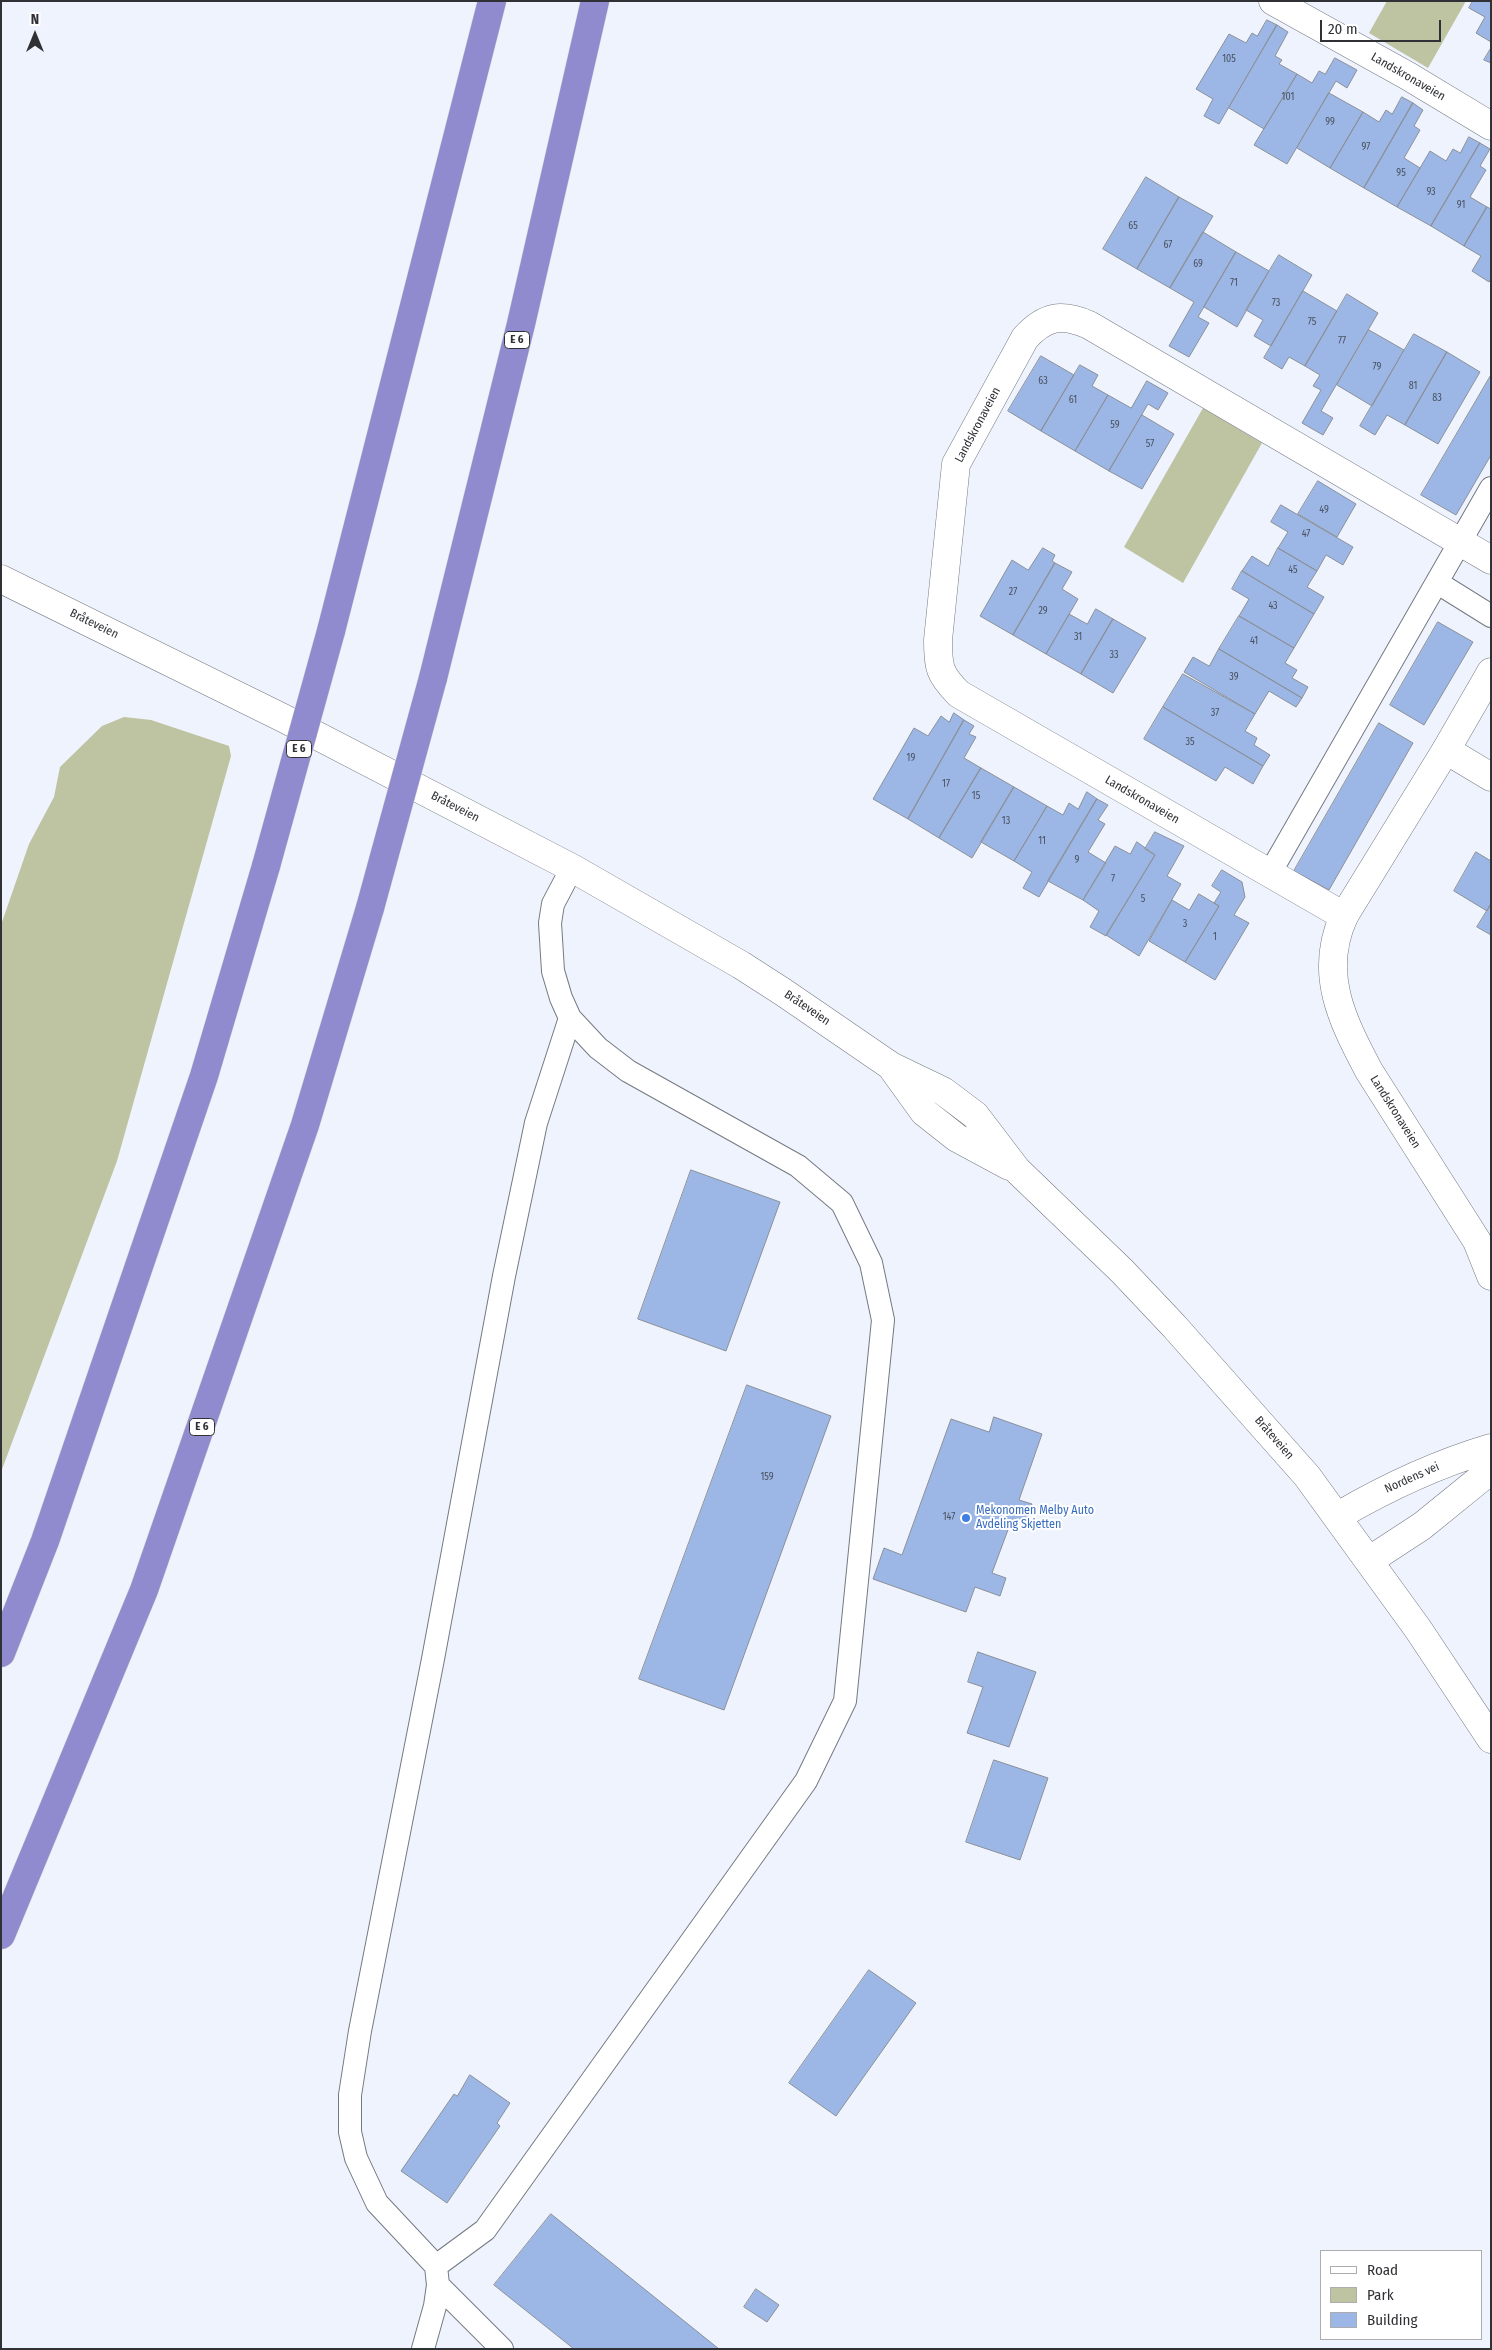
<!DOCTYPE html>
<html>
<head>
<meta charset="utf-8">
<style>
  body { margin:0 }
  #map { position:relative; width:1492px; height:2350px; overflow:hidden; background:#eef3fd; font-family:"Fira Sans Condensed",sans-serif }
  canvas { display:block }
  .frame { position:absolute; inset:0; border:2px solid #2f3135; pointer-events:none }
  .legend { position:absolute; left:1320px; top:2250px; width:162px; height:90px; box-sizing:border-box; background:#fff; border:1px solid #acadae; margin:0; padding:6px 9px; list-style:none; font-size:15px; color:#2f3135 }
  .legend li { display:flex; align-items:center; gap:10px; height:25px }
  .legend b { width:25px; border:1px solid #acadae }
  .north { position:absolute; left:10px; top:10px; width:50px; height:50px; -webkit-text-stroke:4px #fff; paint-order:stroke; rotate:0deg; font-size:14px; font-weight:700; line-height:20px; text-align:center; color:#2f3135 }
  .north::after { content:''; display:block; margin:auto; width:18px; height:22px; background:#2f3135; clip-path:polygon(50% 0,100% 100%,50% 72%,0 100%) }
  .scale { position:absolute; left:1320px; top:20px; width:121px; height:22px; box-sizing:border-box; border:2px solid #2f3135; border-top:0; padding-left:6px; font-size:15px; line-height:18px; white-space:nowrap; color:#2f3135; -webkit-text-stroke:4px #fff; paint-order:stroke }
</style>
</head>
<body>
<div id="map">
<canvas width="1492" height="2350"></canvas>
<div class="frame"></div>
<ul class="legend">
<li><b style="height:6px;background:#fff"></b>Road</li>
<li><b style="height:14px;background:#bec3a2"></b>Park</li>
<li><b style="height:14px;background:#9cb7e5"></b>Building</li>
</ul>
<div class="north">N</div>
<div class="scale">20 m</div>
</div>
<script>
const g = document.querySelector('canvas').getContext('2d');
g.lineJoin = 'round';
function paint(path, color) { g.fillStyle = color; g.fill(path, 'evenodd'); }
function trace(path, color, width, dash) { g.strokeStyle = color; g.lineWidth = width; g.lineCap = dash ? 'butt' : 'round'; g.setLineDash(dash || []); g.stroke(path); }
function write(font, color, halo, rows, align = 'center') {
  g.font = font + ' "Fira Sans Condensed",sans-serif'; g.lineWidth = 4; g.setLineDash([]); g.textBaseline = 'middle'; g.strokeStyle = halo; g.fillStyle = color; for (const [text, x, y, turn = 0] of rows) {
    g.save(); g.translate(x, y); g.rotate((+turn || 0) * Math.PI / 180); g.textAlign = isNaN(turn) ? turn : align; if (halo) g.strokeText(text, 0, 0); g.fillText(text, 0, 0); g.restore();
  }
}
paint(new Path2D(`
  M1387,1H1466L1428,68L1369,33Z
  M1203,408L1262,443L1183,583L1124,547Z
  M124,717L151,720L229,746L231,756L117,1161L1,1472V925L29,844L54,797L60,767L102,726Z`), '#bec3a2');
const building = new Path2D(`
  M1473,1H1491V42L1476,33L1485,17L1469,8Z
  M1267,20L1277,25L1219,124L1204,116L1213,99L1196,89L1229,34L1246,43L1252,33L1257,36Z
  M1277,25L1288,32L1275,56L1282,60L1279,64L1297,74L1264,129L1229,108Z
  M1491,48V63L1484,60Z
  M1335,58L1357,70L1347,88L1336,81L1287,164L1254,145L1297,74L1312,83L1319,71L1325,74Z
  M1329,93L1363,112L1330,168L1297,148Z
  M1402,97L1413,103L1364,188L1330,168L1363,112L1379,122L1386,110L1392,114Z
  M1413,103L1423,110L1414,126L1420,130L1404,158L1420,168L1397,207L1364,188Z
  M1469,137L1480,143L1431,226L1397,207L1430,151L1446,161L1453,149L1460,153Z
  M1480,143L1490,149L1480,166L1486,170L1470,197L1487,207L1464,246L1431,226Z
  M1146,177L1179,197L1137,269L1103,249Z
  M1179,197L1213,216L1170,288L1137,269Z
  M1487,207L1491,209V278L1489,282L1472,271L1481,256L1464,246Z
  M1203,232L1236,252L1198,317L1209,323L1189,357L1169,346L1194,302L1170,288Z
  M1236,252L1269,271L1237,327L1204,307Z
  M1279,255L1312,275L1271,346L1254,336L1263,320L1246,310Z
  M1303,291L1337,311L1305,366L1289,357L1282,369L1264,358Z
  M1347,294L1378,313L1321,411L1333,418L1323,435L1302,423L1321,390L1313,386L1320,375L1305,366Z
  M1369,330L1404,350L1372,406L1337,385Z
  M1414,334L1447,352L1405,425L1387,415L1375,435L1360,426Z
  M1447,352L1480,372L1438,444L1405,425Z
  M1041,356L1074,375L1041,431L1008,411Z
  M1080,365L1098,375L1092,386L1108,395L1075,451L1041,431Z
  M1491,375V455L1456,515L1421,495Z
  M1147,381L1168,393L1158,410L1148,404L1109,471L1075,451L1108,395L1131,408Z
  M1142,415L1174,434L1142,489L1109,471Z
  M1318,481L1356,504L1337,537L1298,514Z
  M1281,505L1353,547L1343,565L1326,555L1317,571L1278,548L1288,532L1271,522Z
  M1043,548L1055,555L1052,561L1055,563L1013,635L980,616L1012,560L1028,570Z
  M1278,548L1317,571L1307,587L1324,597L1314,614L1242,571L1252,556L1268,566Z
  M1055,563L1072,572L1062,589L1078,599L1046,654L1013,635Z
  M1242,571L1314,614L1294,648L1239,616L1249,599L1232,589Z
  M1096,609L1113,619L1081,674L1046,654L1069,614L1087,624Z
  M1239,616L1294,648L1285,663L1297,670L1292,678L1308,687L1302,698L1219,649Z
  M1113,619L1146,638L1113,693L1081,674Z
  M1438,622L1473,642L1424,725L1390,705Z
  M1219,649L1302,698L1296,707L1269,691L1255,714L1184,672L1193,657L1209,666Z
  M1183,674L1255,714L1245,731L1257,738L1254,745L1270,755L1263,766L1163,707Z
  M1163,707L1263,766L1253,784L1225,767L1216,781L1144,739Z
  M954,713L964,720L908,819L873,799L914,728L928,736L941,716L949,722Z
  M964,720L974,726L969,734L976,737L964,758L981,768L939,838L908,819Z
  M1379,723L1413,743L1329,890L1294,871Z
  M981,768L1014,787L972,858L939,838Z
  M1014,787L1047,806L1014,861L981,842Z
  M1087,792L1097,799L1039,897L1023,888L1032,872L1014,861L1047,806L1063,815L1069,803L1078,809Z
  M1097,799L1108,805L1098,820L1105,824L1088,852L1106,863L1083,900L1048,881Z
  M1155,832L1184,846L1167,876L1181,884L1139,956L1106,935L1155,855L1145,849Z
  M1137,842L1155,855L1106,936L1090,927L1099,911L1083,900L1115,846L1130,854Z
  M1476,852L1491,861V904L1487,911L1454,891Z
  M1222,870L1242,882L1245,897L1234,915L1249,923L1215,980L1185,962L1219,906L1214,903L1221,892L1212,886Z
  M1199,894L1219,906L1185,962L1149,941L1172,900L1189,910Z
  M1491,904V935L1477,927Z
  M691,1170L780,1202L726,1351L638,1319Z
  M747,1385L831,1416L724,1710L639,1679Z
  M994,1417L1042,1434L1019,1500L1032,1504L1025,1523L1012,1519L992,1573L1006,1578L1000,1596L975,1587L966,1612L873,1579L884,1548L902,1555L951,1419L989,1432Z
  M978,1652L1036,1672L1009,1747L967,1733L983,1687L968,1682Z
  M994,1760L1048,1778L1020,1860L966,1842Z
  M869,1970L916,2003L836,2116L789,2083Z
  M470,2075L510,2103L497,2123L500,2126L447,2203L401,2171L454,2094L457,2096Z
  M551,2214L719,2349H574L494,2285Z
  M756,2289L779,2305L767,2322L744,2307Z`);
paint(building, '#9cb7e5');
trace(building, '#8b9098', 1);
const service = new Path2D(`
  M1438,583L1491,616
  M1270,873L1491,488
  M436,2266L485,2230L806,1781L845,1701L883,1320L871,1263L842,1203L798,1166L628,1071L598,1048L570,1018L561,998L553,971L550,923L553,904L572,868
  M438,2285L502,2349
  M423,2349L435,2306L438,2285L436,2266L377,2203L356,2158L350,2132V2095L360,2031L433,1659L504,1276L536,1123L570,1018`);
const minor = new Path2D(`
  M1273,1L1408,76L1491,126
  M1446,750L1491,777
  M1344,916L959,694C939,674 938,667 938,640L956,464L1025,338C1045,316 1061,313 1089,325L1491,560`);
const tertiary = new Path2D(`
  M1491,672L1446,750L1344,916C1318,973 1342,1020 1369,1071L1477,1241L1491,1276
  M1338,1516C1386,1488 1437,1464 1491,1448
  M1370,1560L1422,1526L1491,1470`);
const secondary = new Path2D(`
  M1,579L283,718L572,868L741,965L783,992L891,1066L943,1091L975,1115L1017,1170L1122,1271L1174,1326L1307,1476L1418,1629L1491,1739
  M893,1069L924,1112L957,1138L1009,1166`);
const motorway = new Path2D(`
  M331,631L492,1
  M433,678L521,324L595,1
  M1,1653L45,1541L204,1076L266,866
  M1,1935L144,1590L305,1125L370,908`);
trace(service, '#757a82', 24);
trace(minor, '#757a82', 29);
trace(tertiary, '#757a82', 29);
trace(secondary, '#757a82', 29);
trace(motorway, '#d1d2d3', 29);
trace(service, '#fff', 22);
trace(minor, '#fff', 28);
trace(tertiary, '#fff', 28);
trace(secondary, '#fff', 28);
trace(motorway, '#908ace', 28);
const motorwayBridge = new Path2D(`
  M266,866L331,631
  M370,908L433,678`);
trace(motorwayBridge, '#d1d2d3', 29, []);
trace(motorwayBridge, '#908ace', 28);
for (const [x, y, r, color] of [
  [966,1518,5,"#3f7fe0"]
]) { const dot = new Path2D(); dot.arc(x, y, r, 0, 2 * Math.PI); g.fillStyle = color; g.fill(dot); trace(dot, '#fff', 2); }
write('10px', '#4a5261', null, [
  ["105",1229,59],
  ["101",1288,97],
  ["99",1330,122],
  ["97",1366,147],
  ["95",1401,173],
  ["93",1431,192],
  ["91",1461,205],
  ["65",1133,226],
  ["67",1168,245],
  ["69",1198,264],
  ["71",1234,283],
  ["73",1276,303],
  ["75",1312,322],
  ["77",1342,341],
  ["79",1377,367],
  ["63",1043,381],
  ["81",1413,386],
  ["83",1437,398],
  ["61",1073,400],
  ["59",1115,425],
  ["57",1150,444],
  ["49",1324,510],
  ["47",1306,534],
  ["45",1293,570],
  ["27",1013,592],
  ["43",1273,606],
  ["29",1043,611],
  ["31",1078,637],
  ["41",1254,641],
  ["33",1114,655],
  ["39",1234,677],
  ["37",1215,713],
  ["35",1190,742],
  ["19",911,758],
  ["17",946,784],
  ["15",976,796],
  ["13",1006,821],
  ["11",1042,841],
  ["9",1077,860],
  ["7",1113,879],
  ["5",1143,899],
  ["3",1185,924],
  ["1",1215,937],
  ["159",767,1477],
  ["147",949,1517]
]);
for (const [x, y, w] of [
  [517,340,25],
  [299,749,25],
  [202,1427,25]
]) { const box = new Path2D(); box.roundRect(x - w / 2, y - 8.5, w, 17, 4); g.fillStyle = '#fff'; g.fill(box); trace(box, '#2f3135', 1); }
write('bold 11px', '#2f3135', null, [
  ["E 6",517,340],
  ["E 6",299,749],
  ["E 6",202,1427]
]);
write('12px', '#2f3135', '#fff', [
  ["Landskronaveien",1408,77,30],
  ["Landskronaveien",978,425,-62],
  ["Bråteveien",94,624,26],
  ["Landskronaveien",1142,800,30],
  ["Bråteveien",455,807,27],
  ["Bråteveien",807,1008,34],
  ["Landskronaveien",1395,1112,58],
  ["Bråteveien",1274,1438,49],
  ["Nordens vei",1412,1478,-24]
]);
write('12px', '#366cbe', '#fff', [
  ["Mekonomen Melby Auto",976,1511],
  ["Avdeling Skjetten",976,1525]
], 'left');
</script>
</body>
</html>
